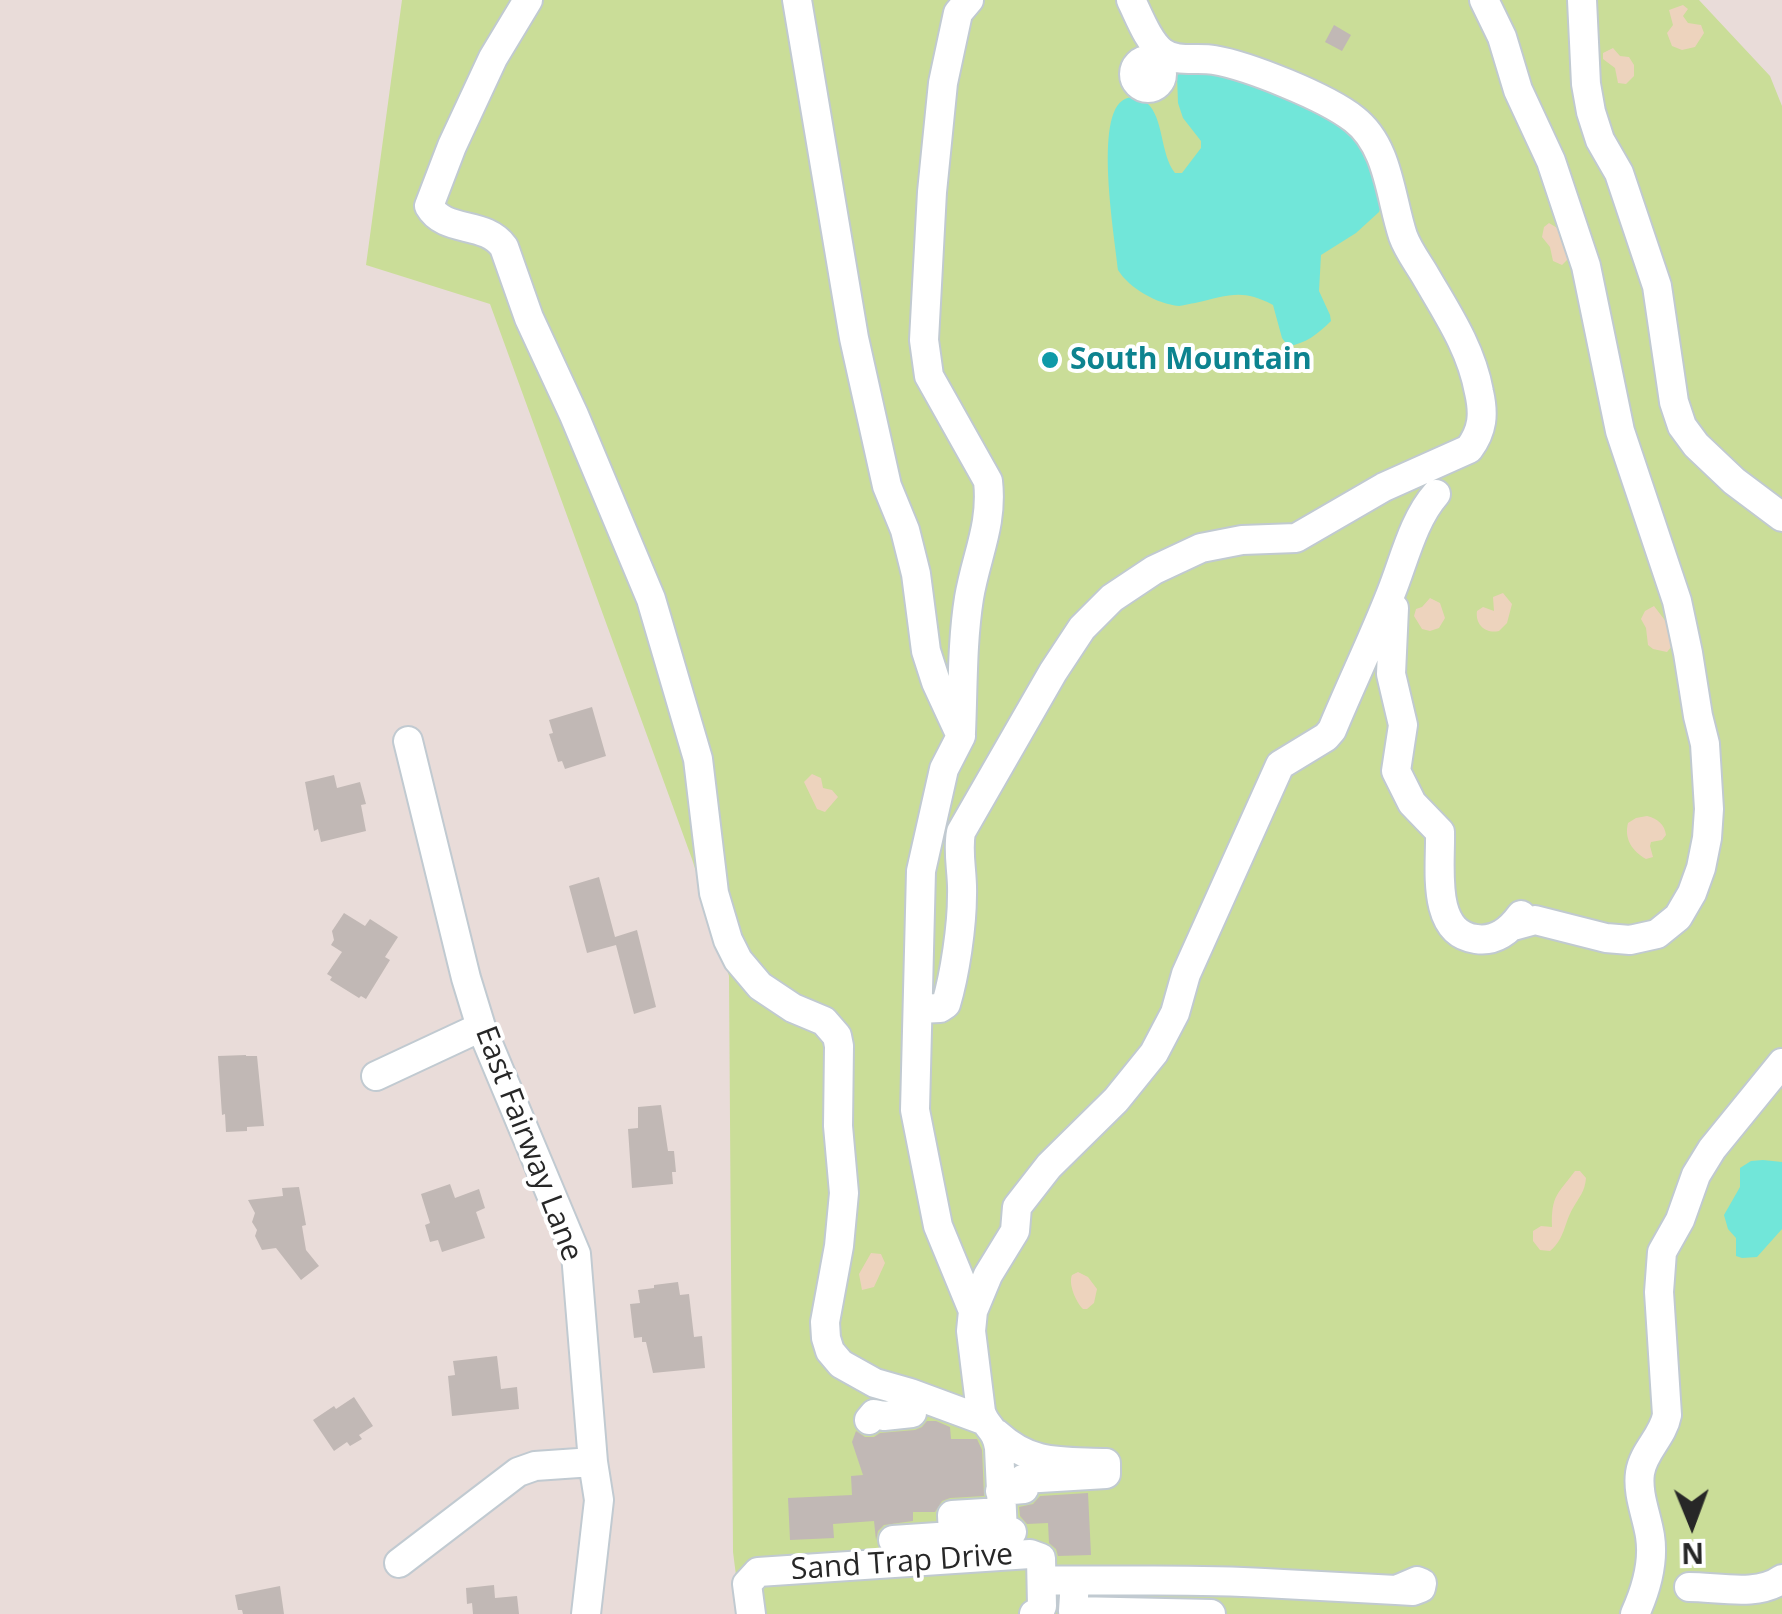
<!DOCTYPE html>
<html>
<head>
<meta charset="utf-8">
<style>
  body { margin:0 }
  #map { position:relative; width:1782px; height:1614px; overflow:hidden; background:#e9dcd9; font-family:"Open Sans",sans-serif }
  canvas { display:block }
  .north { position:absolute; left:1642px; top:1474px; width:100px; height:100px; -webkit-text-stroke:8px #fff; paint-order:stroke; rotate:179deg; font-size:28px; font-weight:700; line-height:40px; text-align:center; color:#272727 }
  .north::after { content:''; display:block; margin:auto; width:35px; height:45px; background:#272727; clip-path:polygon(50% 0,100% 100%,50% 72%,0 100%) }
</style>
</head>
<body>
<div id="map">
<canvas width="1782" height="1614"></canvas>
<div class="north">N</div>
</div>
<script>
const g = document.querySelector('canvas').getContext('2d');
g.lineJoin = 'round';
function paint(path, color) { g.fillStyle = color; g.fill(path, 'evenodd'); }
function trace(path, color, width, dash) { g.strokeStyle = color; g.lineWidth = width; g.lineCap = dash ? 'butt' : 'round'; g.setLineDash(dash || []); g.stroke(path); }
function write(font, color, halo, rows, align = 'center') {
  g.font = font + ' "Open Sans",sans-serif'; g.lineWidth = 8; g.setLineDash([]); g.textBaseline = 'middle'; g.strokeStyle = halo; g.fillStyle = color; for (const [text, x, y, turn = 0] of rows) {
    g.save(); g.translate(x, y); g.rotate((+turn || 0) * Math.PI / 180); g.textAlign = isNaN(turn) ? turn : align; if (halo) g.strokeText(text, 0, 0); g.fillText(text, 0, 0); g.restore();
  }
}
paint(new Path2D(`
  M402,0H1699L1770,76L1782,106V1614H741L733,1552L729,976L692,859L490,304L366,265Z`), '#cadd98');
paint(new Path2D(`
  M1683,5L1688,9L1683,16L1688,23L1701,25L1704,33L1695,47L1682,50L1672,46L1667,33L1673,25L1669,10Z
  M1613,48L1620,56L1629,57L1634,65V76L1626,84L1618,83L1615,68L1603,59V53Z
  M1549,223L1564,232L1570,257L1562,265L1553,261L1550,247L1542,237L1544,227Z
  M1503,593L1512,604L1507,623L1499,631C1486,634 1475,625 1477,611L1483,607L1494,611L1493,597Z
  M1430,598L1440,603L1445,618L1439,628L1430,631L1422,629L1414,616L1416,609L1422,607Z
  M1654,606L1667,623L1672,646L1667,652L1653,649L1648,645L1646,628L1641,619L1645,611Z
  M812,774L821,778L823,788L832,790L838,797L825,812L817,809L804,782Z
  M1647,816C1657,818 1665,825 1666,835L1662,840L1651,842L1650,846L1653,857L1646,859C1632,851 1624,839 1628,823L1636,818Z
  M1575,1171H1580L1586,1178C1585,1192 1579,1197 1573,1208C1564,1223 1565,1239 1550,1251L1540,1250L1533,1241V1231L1541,1226L1552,1227C1551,1195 1558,1194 1575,1171Z
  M871,1253L881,1254L885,1263L874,1287L862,1290L859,1274Z
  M1078,1272L1088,1277L1097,1289L1094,1303L1087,1309H1083C1076,1302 1068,1284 1072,1275Z`), '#edd3bd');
paint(new Path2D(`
  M1207,67L1277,89L1360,136L1384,198L1379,212L1356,233L1321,255L1319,291L1330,315L1331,321C1318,334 1305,344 1288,346L1282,338L1273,305C1241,288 1228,296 1195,303C1192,303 1182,306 1179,306C1157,304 1129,288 1118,270C1115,238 1093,113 1125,99C1132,96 1141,98 1147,103C1164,118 1160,154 1175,173H1182L1201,148V141L1183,118L1178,103L1177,75L1190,69Z
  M1763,1160L1782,1162V1229L1757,1257L1742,1258L1736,1256V1238L1728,1229L1724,1215L1740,1187V1168L1751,1161Z`), '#71e6d9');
paint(new Path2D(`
  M1334,25L1351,35L1342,51L1325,42Z
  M592,707L606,756L565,769L562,761L558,762L549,734L553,733L549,720Z
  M334,775L337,788L360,782L366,804L361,805L366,831L321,842L318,829L314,831L305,782Z
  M599,877L615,937L637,930L656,1007L634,1014L616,945L587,953L569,886Z
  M344,913L365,926L370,919L398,937L385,957L390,960L366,999L361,996L359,998L330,980L332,977L327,974L342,952L331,945L334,940L332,931Z
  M246,1055V1056H257L264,1126L247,1127V1131L226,1132L225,1114L222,1115L218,1056Z
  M661,1105L668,1151H674L676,1172H672L673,1184L632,1188L628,1129L638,1128V1107Z
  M450,1184L455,1198L479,1189L485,1208L476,1212L485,1238L442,1252L438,1240L430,1242L425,1225L430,1223L421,1194Z
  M299,1187L306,1225L302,1226L306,1250L319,1266L301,1280L276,1248L262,1250L255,1236L257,1230L252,1222L255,1213L248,1200L283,1196L282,1188Z
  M678,1282L680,1295L689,1294L694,1337L702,1336L705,1368L653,1373L646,1342H642V1337L634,1338L630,1304L640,1303L638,1290L654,1288V1285Z
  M497,1356L501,1389L517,1387L519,1409L452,1416L448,1376L455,1375L453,1361Z
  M354,1397L373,1426L359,1435L362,1439L350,1446L347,1442L334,1451L313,1420L334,1406L336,1409Z
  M927,1421H936L950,1427L951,1439H977L982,1450L984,1496L950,1498L942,1501L935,1512H913V1521L884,1525L878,1531L876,1540L874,1521L833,1524L834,1538L790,1540L788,1498L852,1495L851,1476L863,1475L852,1442L856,1431L865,1437H874L880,1433L915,1430L922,1427Z
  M1088,1493L1091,1555L1058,1556L1056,1549L1049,1543L1048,1523L1027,1524L1020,1516L1019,1507L1033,1504L1040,1496Z
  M494,1585L495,1598L517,1596L519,1614H473L472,1603L467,1604L466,1588Z
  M280,1586L284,1614H243L242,1610H238L235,1595Z`), '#c1b8b5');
const minor = new Path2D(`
  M528,0L493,58L452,146L429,206C445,234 485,220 504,247L529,318L574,415L651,599L698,759L714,893L728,940L738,960L760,986L793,1008L824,1021L837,1036L839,1046L838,1126L844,1193L839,1246L825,1322L826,1338L830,1351L841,1364L875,1383L910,1393L983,1420
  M797,0L854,338L887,486L905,530L916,574L926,651L936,682L961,736L944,769L921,871L915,1110L938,1226L973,1311L971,1331L981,1412C986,1428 996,1428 999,1448L1003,1533
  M1484,0L1502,37L1518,90L1551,161L1586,266L1620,431L1677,601L1688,653L1698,716L1705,744L1709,809L1707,838L1701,868L1692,893L1678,917L1657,934L1630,940L1606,938L1535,920L1513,926
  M1582,0L1586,84L1591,112L1600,140L1619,173L1657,286L1674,402L1682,426L1696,445L1734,481L1782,517
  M1134 74a14 14 0 1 1 28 0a14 14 0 1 1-28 0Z
  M1394,608L1391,674L1403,725L1396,771L1412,803L1440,832C1441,866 1430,933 1476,939C1496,942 1510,930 1521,915
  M961,733C963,688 962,642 969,598C976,556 993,525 988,481L929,376L924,340L932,192L943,83L958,13L969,0
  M408,741L466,978L481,1027L576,1254L593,1462L599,1500L586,1614
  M918,1009L940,1008L946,1004C955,974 962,926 962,895C963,873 957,853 961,832L1053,672L1082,628L1112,598L1154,570L1201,548L1242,540L1296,538L1384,487L1469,449C1483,430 1484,414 1479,392C1471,348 1447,313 1425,275C1418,263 1408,250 1403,236C1390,197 1389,146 1354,119C1326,97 1249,66 1214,60C1198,57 1176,63 1162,52C1148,41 1139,16 1131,0
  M376,1076L481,1027
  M973,1311L988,1275L1015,1231L1017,1207L1049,1166L1116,1100L1154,1053L1175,1013L1186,974L1280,765L1326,737L1332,730C1351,684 1373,639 1391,593C1404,561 1413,520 1436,494
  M869,1420L874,1414L884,1416L912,1413V1404
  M997,1434C1032,1466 1061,1461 1106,1463V1474L1023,1479L1024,1489L1000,1491
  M953,1536L952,1515L1001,1512
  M893,1540L1012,1532
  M399,1563L518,1472L535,1466L593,1462
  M1042,1580C1116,1582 1190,1578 1264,1583L1396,1590L1413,1591L1421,1588L1422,1583L1417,1581L1396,1590
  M1075,1581L1073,1611L1211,1614
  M1689,1587C1718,1587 1758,1597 1782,1579
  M751,1614L747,1584L758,1572L1030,1554L1041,1558L1042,1606L1040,1611L1034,1614
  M1635,1614C1646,1590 1654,1562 1650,1536C1647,1516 1637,1494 1640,1473C1643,1451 1663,1437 1667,1415L1659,1292L1662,1252L1680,1220L1696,1175L1712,1149L1782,1063`);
trace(minor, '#c1cad1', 32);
trace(minor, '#fff', 28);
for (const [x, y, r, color] of [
  [1050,360,10,"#0f9aa8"]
]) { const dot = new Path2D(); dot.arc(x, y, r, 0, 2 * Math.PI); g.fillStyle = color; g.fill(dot); trace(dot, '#fff', 4); }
write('bold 30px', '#0d838f', '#fff', [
  ["South Mountain",1070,360]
], 'left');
write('30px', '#272727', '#fff', [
  ["East Fairway Lane",528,1144,69],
  ["Sand Trap Drive",902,1563,-4]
]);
</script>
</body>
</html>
